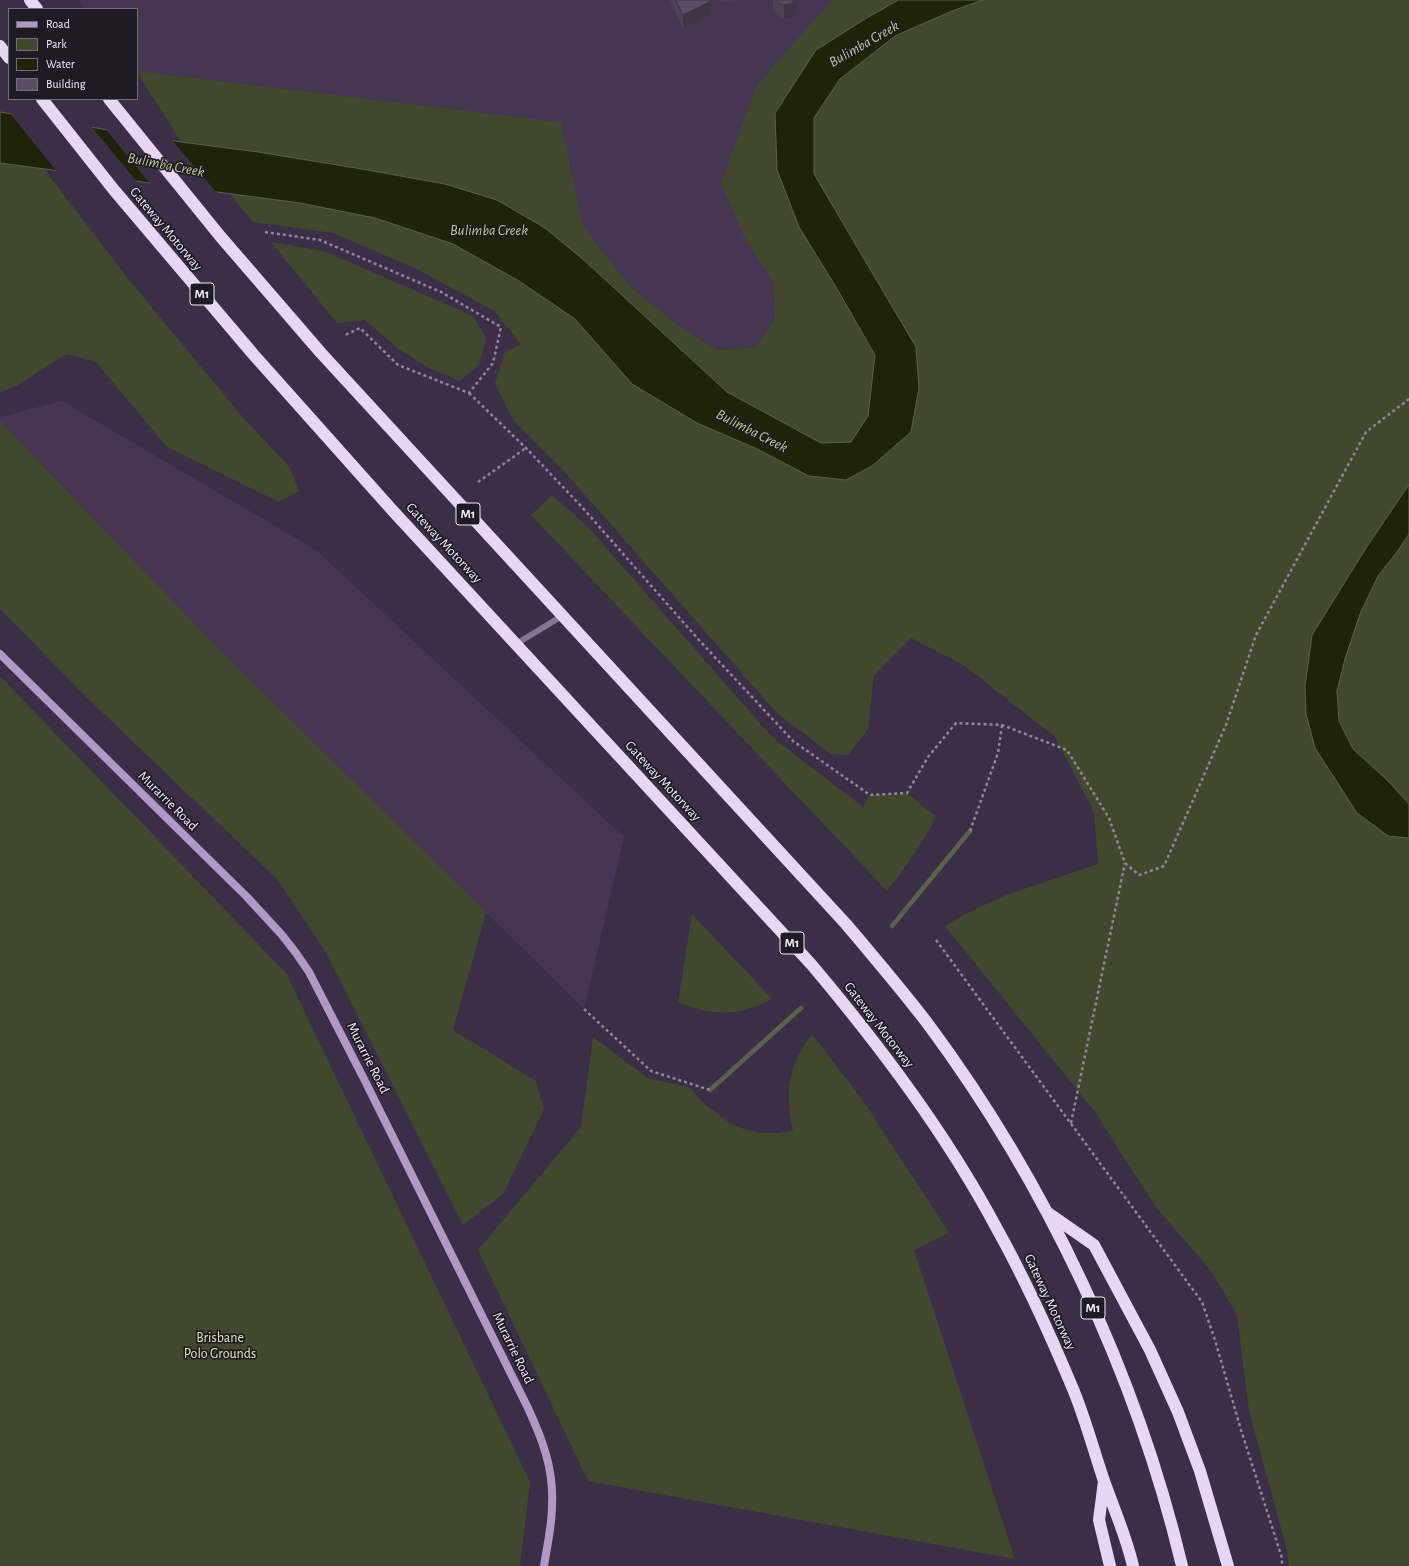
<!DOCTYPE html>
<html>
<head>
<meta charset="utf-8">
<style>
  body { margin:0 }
  #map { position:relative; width:1409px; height:1566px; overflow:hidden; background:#3c2e47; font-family:"Alegreya Sans",sans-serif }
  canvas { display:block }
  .legend { position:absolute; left:8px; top:8px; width:130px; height:92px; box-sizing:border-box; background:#201a25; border:1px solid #746d7b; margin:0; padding:5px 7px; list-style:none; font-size:12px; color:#f3eafb }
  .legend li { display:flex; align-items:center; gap:8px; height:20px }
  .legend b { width:20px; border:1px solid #746d7b }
</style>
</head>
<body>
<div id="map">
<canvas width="1409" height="1566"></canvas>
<ul class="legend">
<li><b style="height:5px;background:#b298c7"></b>Road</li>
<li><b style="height:11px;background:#42482e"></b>Park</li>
<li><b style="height:11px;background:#1f2408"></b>Water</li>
<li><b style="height:11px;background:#5a4c66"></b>Building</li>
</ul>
</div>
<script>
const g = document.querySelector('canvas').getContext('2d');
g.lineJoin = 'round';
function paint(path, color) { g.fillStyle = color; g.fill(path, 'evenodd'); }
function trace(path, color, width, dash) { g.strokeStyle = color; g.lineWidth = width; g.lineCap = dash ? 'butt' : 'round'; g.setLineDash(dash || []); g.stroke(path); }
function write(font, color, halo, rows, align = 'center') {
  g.font = font + ' "Alegreya Sans",sans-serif'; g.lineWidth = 3.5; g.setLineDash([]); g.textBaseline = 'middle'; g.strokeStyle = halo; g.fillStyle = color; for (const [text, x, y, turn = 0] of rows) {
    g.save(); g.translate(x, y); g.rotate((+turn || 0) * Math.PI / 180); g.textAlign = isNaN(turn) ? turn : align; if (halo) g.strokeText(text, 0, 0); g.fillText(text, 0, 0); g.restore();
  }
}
paint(new Path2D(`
  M78,0H832L827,7L744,237L772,280L775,318L756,347L718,350L679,326L630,286L583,226L561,122L137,71V9H85Z
  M62,401L316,550L624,837L584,1009L219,649L0,421V417Z`), '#473554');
paint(new Path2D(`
  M832,0H899L865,19L816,50L799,227L836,287L875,355L868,416L851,442L821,443L727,392L585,261L497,200L445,184L258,152L181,142L137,72V71L561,122L583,226L630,286L679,326L718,350L756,347L775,318L772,280L744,237L721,182L757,85Z
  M983,0H1409V485L1366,548L1309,665L1305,686L1306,714L1341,787L1357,813L1388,836L1409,838V1566H1289L1287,1550L1249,1411L1237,1315L1212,1272L1155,1206L1095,1112L945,926L965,914L1006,895L1098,864L1094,812L1055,737L965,666L911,638L874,675L868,729L848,755L831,754L778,714L562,469L513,420L495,383L505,352L521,344L494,311L417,269L333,233L253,222L229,193L300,203L375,218L453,244L519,281L575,319L633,384L697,423L755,448L809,476L911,432L839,218L814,174V118L840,79L895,36L952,11Z
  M0,163L44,169L126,276L239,413L290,468L299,491L279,502L167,447L96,362L67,354L16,386L0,392Z
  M271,242L324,251L473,316L486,338L479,365L460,381L431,369L400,350L365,320L337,323Z
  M0,421L219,649L486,912L453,1030L536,1081L544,1109L503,1194L463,1225L324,949L278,880L85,696L0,609Z
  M552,495L587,526L772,737L863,807L870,795L907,793L936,817C922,844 906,867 887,891L531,515Z
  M1409,534V804L1388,781L1353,749L1339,721L1337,691L1345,659L1360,614L1378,576L1397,552Z
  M0,676L286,973L530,1482L520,1566H0Z
  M692,914L772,999C740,1017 711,1016 678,1002Z
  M812,1034L864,1102L949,1233L914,1250L1015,1559L588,1481L478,1250L581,1127L593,1037L649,1079L690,1087L703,1103L731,1124L744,1129L761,1133H777L793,1131C785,1090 787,1068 812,1034Z`), '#42482e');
const water = new Path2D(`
  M899,0H983L952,11L895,36L840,79L814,118V174L916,347L919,388L911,432L872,466L846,480L809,476L755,448L697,423L632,384L575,319L519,281L453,244L375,218L300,203L0,163V112L181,142L258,152L362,169L445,184L497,200L545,228L585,261L727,392L821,443L851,442L868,416L875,355L836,287L799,227L777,170L775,113L816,50L865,19Z
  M1409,485V534L1397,552L1378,576L1360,614L1345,659L1337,691L1339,721L1353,749L1388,781L1409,804V838L1388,836L1357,813L1315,748L1306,714L1305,686L1312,635L1366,548Z`);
paint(water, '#1f2408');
trace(water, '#5f5f51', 1);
paint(new Path2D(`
  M9,112L90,125L138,183L58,173Z
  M104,127L171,139L217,193L151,185Z`), '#3c2e47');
trace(new Path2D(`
  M892,926L970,831
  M710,1090L801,1008`), '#5f5f51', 4.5);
trace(new Path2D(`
  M265,232L320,240L441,292L501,327L493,363L469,393L398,365L360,328L345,335
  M469,393L526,448L581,506L698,639L793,741L870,795L907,793L928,757L956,723L1002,725L1067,750L1109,818L1125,863L1139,875L1164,866L1226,725L1256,635L1366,432L1409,399
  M478,482L526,448
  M970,831L998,753L1002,725
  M936,940L1202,1302L1215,1340L1241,1430L1282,1558V1566
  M584,1009L651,1071L710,1090
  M1071,1123L1125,863`), '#92869b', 2.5, [3, 3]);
trace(new Path2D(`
  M516,644L562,616`), '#857592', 6);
trace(new Path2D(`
  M0,654L247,897L282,935L296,953L309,972L365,1081L527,1406C542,1438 554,1469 552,1505C552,1526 547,1546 544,1566`), '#b298c7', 8);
trace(new Path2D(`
  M30,0L37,9
  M0,46L9,58
  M42,99L114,190L253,354L393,511L811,964C880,1046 945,1132 996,1227C1025,1279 1050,1334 1073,1389C1085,1418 1093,1448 1103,1478C1113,1507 1126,1535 1133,1566
  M109,99L220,236L321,353L846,924C874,957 902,990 928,1024C1046,1183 1136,1373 1182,1566
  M1048,1213L1094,1245L1150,1350L1178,1412L1200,1471L1228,1566
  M1104,1481L1099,1520L1110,1566`), '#e7d7f4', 12);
paint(new Path2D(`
  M671,0H710L711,15L683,29L671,2Z
  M714,0H735L730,1Z
  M773,0H797V8L794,15L791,17L784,19L780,18L773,10Z`), '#4d4158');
paint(new Path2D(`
  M795,0H797V8L794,15L791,17L784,19V5Z
  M711,1V15L683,29V15Z`), '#3f3547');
const building = new Path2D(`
  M676,0H710L711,1L683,15Z
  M777,0H795L791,3L784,5L780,4Z`);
paint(building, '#5a4c66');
trace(building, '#3f3547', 1);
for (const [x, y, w] of [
  [202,294,24],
  [468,514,24],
  [792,943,24],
  [1093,1308,24]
]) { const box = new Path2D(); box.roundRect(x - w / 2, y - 11, w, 22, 3); g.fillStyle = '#201a25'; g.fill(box); trace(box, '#f3eafb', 1); }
write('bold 13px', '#f3eafb', null, [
  ["M1",202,294],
  ["M1",468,514],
  ["M1",792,943],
  ["M1",1093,1308]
]);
write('14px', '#f3eafb', '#201a25', [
  ["Gateway Motorway",166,229,50],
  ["Gateway Motorway",444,543,47],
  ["Gateway Motorway",663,781,47],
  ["Murarrie Road",168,801,45],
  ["Gateway Motorway",879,1025,52],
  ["Murarrie Road",368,1058,63],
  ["Gateway Motorway",1050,1302,65],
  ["Murarrie Road",513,1348,64]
]);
write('14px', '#dbe8af', '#201a25', [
  ["Brisbane",220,1338],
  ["Polo Grounds",220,1354]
]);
write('italic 15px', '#bbc990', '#201a25', [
  ["Bulimba Creek",864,44,-30],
  ["Bulimba Creek",166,165,11],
  ["Bulimba Creek",489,230],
  ["Bulimba Creek",752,431,27]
]);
</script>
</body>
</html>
